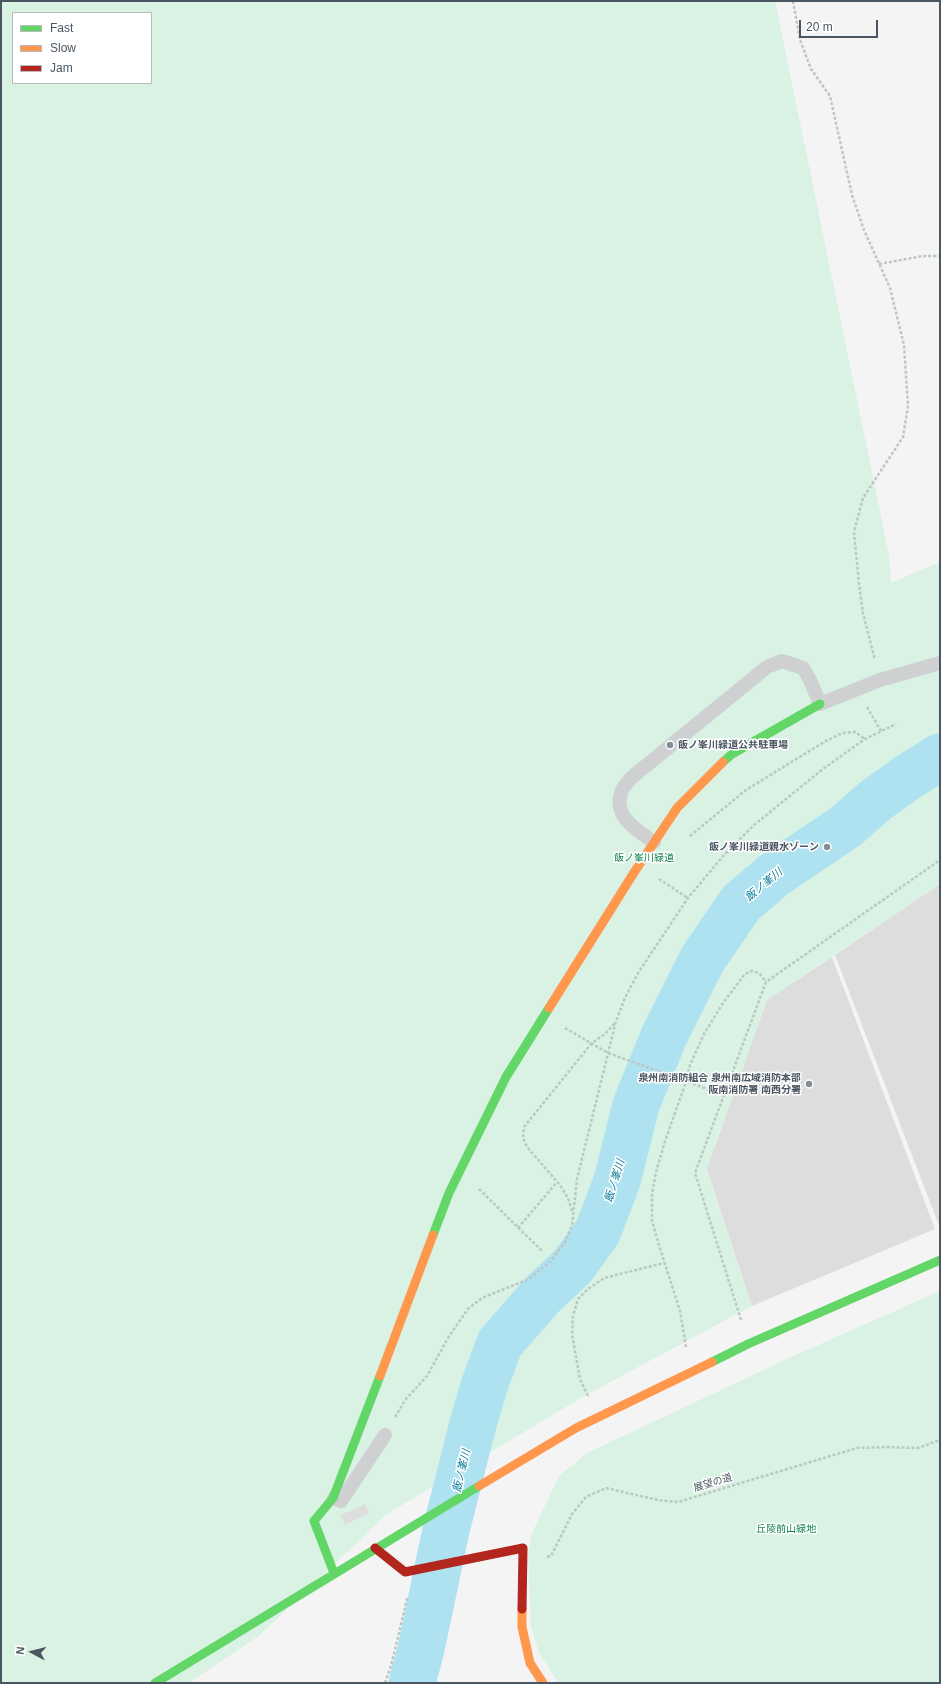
<!DOCTYPE html>
<html>
<head>
<meta charset="utf-8">
<style>
  body { margin:0 }
  #map { position:relative; width:941px; height:1684px; overflow:hidden; background:#f4f4f4; font-family:Helvetica,sans-serif }
  canvas { display:block }
  .frame { position:absolute; inset:0; border:2px solid #4a5661; pointer-events:none }
  .legend { position:absolute; left:12px; top:12px; width:140px; height:72px; box-sizing:border-box; background:#fff; border:1px solid #b7bbc0; margin:0; padding:5px 7px; list-style:none; font-size:12px; color:#4a5661 }
  .legend li { display:flex; align-items:center; gap:8px; height:20px }
  .legend b { width:20px; border:1px solid #b7bbc0 }
  .north { position:absolute; left:12px; top:1632px; width:40px; height:40px; -webkit-text-stroke:3px #fff; paint-order:stroke; rotate:277deg; font-size:11px; font-weight:700; line-height:16px; text-align:center; color:#4a5661 }
  .north::after { content:''; display:block; margin:auto; width:14px; height:18px; background:#4a5661; clip-path:polygon(50% 0,100% 100%,50% 72%,0 100%) }
  .scale { position:absolute; left:799px; top:20px; width:79px; height:18px; box-sizing:border-box; border:2px solid #4a5661; border-top:0; padding-left:5px; font-size:12px; line-height:14px; white-space:nowrap; color:#4a5661; -webkit-text-stroke:3px #fff; paint-order:stroke }
</style>
</head>
<body>
<div id="map">
<canvas width="941" height="1684"></canvas>
<div class="frame"></div>
<ul class="legend">
<li><b style="height:5px;background:#63d668"></b>Fast</li>
<li><b style="height:5px;background:#ff974d"></b>Slow</li>
<li><b style="height:5px;background:#b3261e"></b>Jam</li>
</ul>
<div class="north">N</div>
<div class="scale">20 m</div>
</div>
<script>
const g = document.querySelector('canvas').getContext('2d');
g.lineJoin = 'round';
function paint(path, color) { g.fillStyle = color; g.fill(path, 'evenodd'); }
function trace(path, color, width, dash) { g.strokeStyle = color; g.lineWidth = width; g.lineCap = dash ? 'butt' : 'round'; g.setLineDash(dash || []); g.stroke(path); }
function write(font, color, halo, rows, align = 'center') {
  g.font = font + ' Helvetica,"Noto Sans JP",sans-serif'; g.lineWidth = 3; g.setLineDash([]); g.textBaseline = 'middle'; g.strokeStyle = halo; g.fillStyle = color; for (const [text, x, y, turn = 0] of rows) {
    g.save(); g.translate(x, y); g.rotate((+turn || 0) * Math.PI / 180); g.textAlign = isNaN(turn) ? turn : align; if (halo) g.strokeText(text, 0, 0); g.fillText(text, 0, 0); g.restore();
  }
}
paint(new Path2D(`
  M1,1H775L889,555L891,583L940,562V884L767,1000L707,1169L752,1306L586,1395L387,1514L260,1635L189,1683H1ZM13,13H151V83H13Z
  M940,1291V1683H559L539,1653L531,1626L528,1554L532,1533L559,1476L587,1453L789,1358Z`), '#d9f2e3');
trace(new Path2D(`
  M412,1683L421,1649L446,1530L472,1428L484,1386L500,1343L543,1294L573,1266L598,1231L617,1181L636,1105L664,1036L702,960L741,903L775,874L845,827L876,800L905,779L940,757`), '#aee2f0', 47);
paint(new Path2D(`
  M940,884V1228L835,955Z
  M832,957L935,1229L752,1306L707,1169L767,1000Z
  M365,1504L369,1513L345,1525L341,1515Z`), '#ddddde');
trace(new Path2D(`
  M793,1L800,40L811,69L830,96L852,195L864,230L890,288L904,345L908,406L903,437L863,498L854,532L859,584L863,613L875,660
  M879,264L923,256H940
  M867,707L881,731
  M690,836L746,790L824,742L842,733L855,732L865,739
  M659,879L688,898
  M565,1028L608,1053L724,1095
  M479,1189L543,1252
  M572,1211L568,1198L560,1185L527,1147L523,1138L524,1127L591,1044L606,1033L615,1023
  M518,1228L557,1182
  M741,1320L695,1173L766,982L940,860
  M686,1347L680,1311L658,1242L652,1220V1194L656,1172L665,1141L686,1082L690,1065L704,1034L723,1003L745,974L752,971L759,973L766,982
  M588,1396L580,1379L572,1334L573,1316L578,1299L588,1289L604,1278L664,1263
  M395,1417L406,1399L427,1376L449,1336L468,1309L482,1298L529,1279L550,1262L565,1242L572,1226L577,1179L616,1021L625,998L638,973L688,898L724,855L754,825L823,769L865,739L896,724
  M547,1557L551,1556L572,1514L586,1497L606,1488L658,1500L678,1502L857,1448L886,1447L918,1448L940,1440
  M385,1683L391,1666L407,1599L406,1597`), '#bcc7c4', 2.5, [3, 2]);
trace(new Path2D(`
  M654,842C638,831 613,817 621,793C622,788 628,782 631,778L767,667L782,661L803,668L810,680L820,704L880,680L940,663
  M334,1498L341,1501L385,1435`), '#ced0d2', 14);
trace(new Path2D(`
  M723,762L732,754L820,704
  M433,1235L449,1193L506,1077L549,1008
  M712,1362L748,1344L940,1260
  M334,1573L314,1521L333,1498L380,1376
  M155,1683L479,1486`), '#63d668', 9);
trace(new Path2D(`
  M549,1008L635,871L677,808L723,762
  M380,1376L433,1235
  M479,1486L576,1428L712,1362
  M522,1609V1627L530,1663L543,1683`), '#ff974d', 9);
trace(new Path2D(`
  M375,1548L405,1572L523,1548L522,1609`), '#b3261e', 9);
for (const [x, y, r, color] of [
  [670,745,4,"#868d94"],
  [827,847,4,"#868d94"],
  [809,1084,4,"#868d94"]
]) { const dot = new Path2D(); dot.arc(x, y, r, 0, 2 * Math.PI); g.fillStyle = color; g.fill(dot); trace(dot, '#fff', 1.5); }
write('bold 10px', '#4a5661', '#fff', [
  ["飯ノ峯川緑道公共駐車場",678,745,"left"],
  ["飯ノ峯川緑道親水ゾーン",819,847],
  ["泉州南消防組合 泉州南広域消防本部",801,1078],
  ["阪南消防署 南西分署",801,1090]
], 'right');
write('10px', '#17864f', '#fff', [
  ["飯ノ峯川緑道",644,858],
  ["丘陵前山緑地",786,1529]
]);
write('10px', '#4a5661', '#fff', [
  ["展望の道",713,1483,-17]
]);
write('italic 11px', '#0c7c9b', '#fff', [
  ["飯ノ峯川",764,885,-40],
  ["飯ノ峯川",615,1181,-73],
  ["飯ノ峯川",462,1471,-77]
]);
</script>
</body>
</html>
